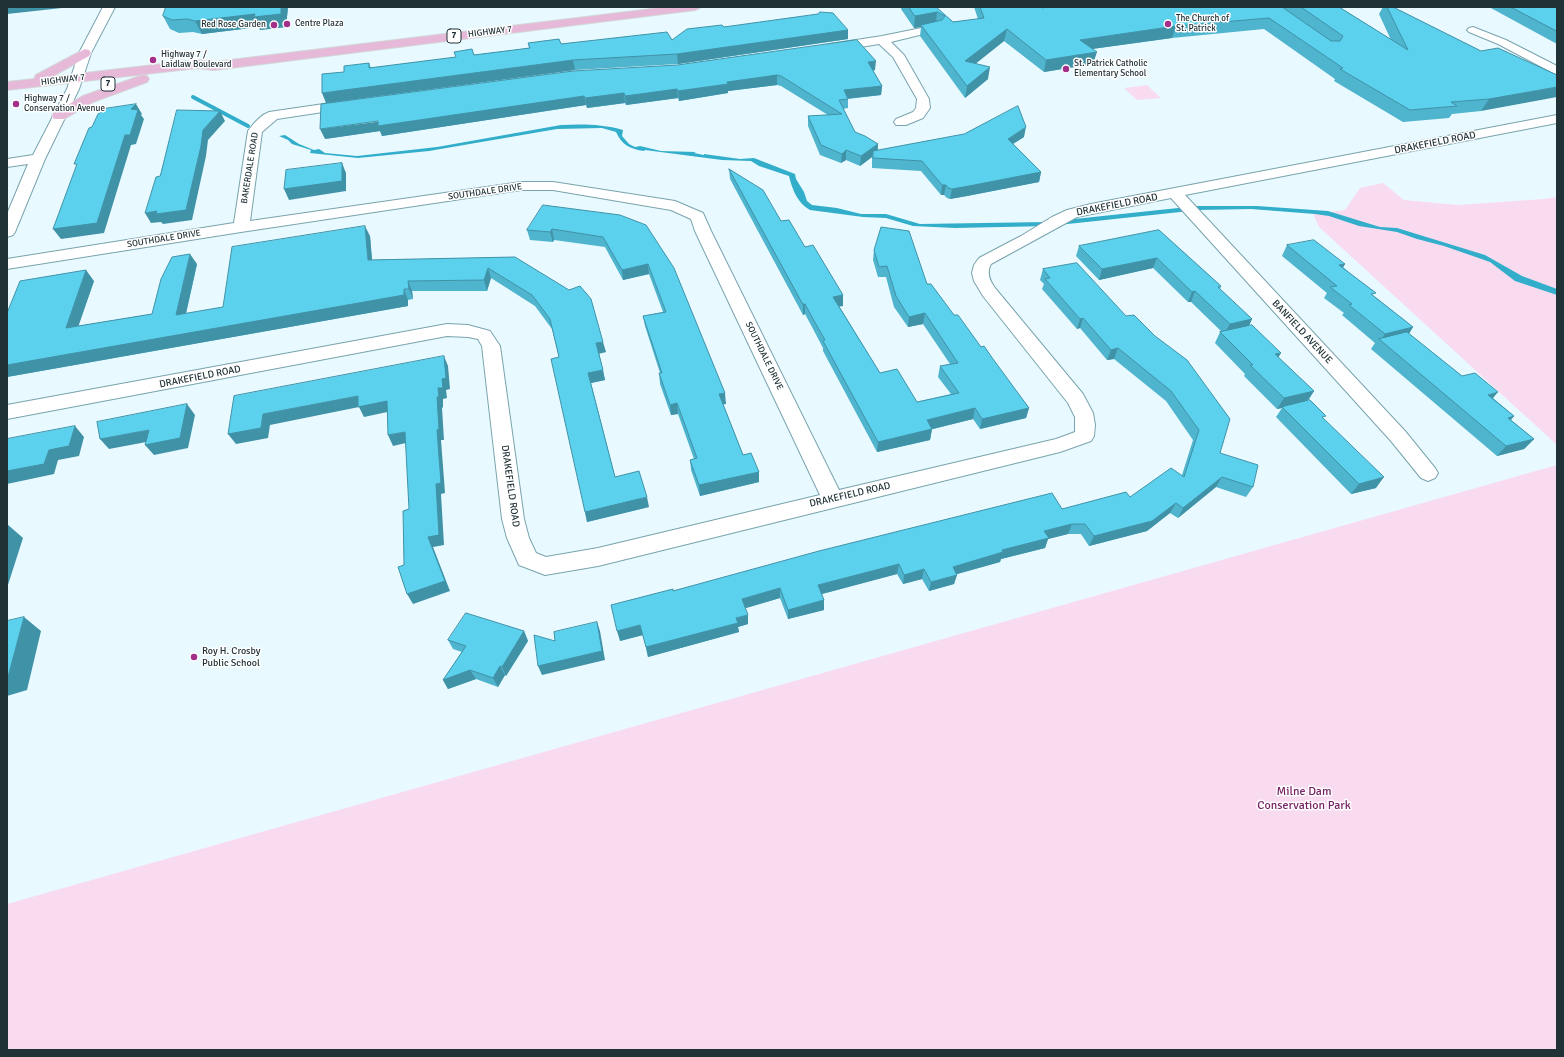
<!DOCTYPE html>
<html>
<head>
<meta charset="utf-8">
<style>
  body { margin:0 }
  #map { position:relative; width:1564px; height:1057px; overflow:hidden; background:#e8faff; font-family:Signika,sans-serif }
  canvas { display:block }
  .frame { position:absolute; inset:0; border:8px solid #213237; pointer-events:none }
</style>
</head>
<body>
<div id="map">
<canvas width="1564" height="1057"></canvas>
<div class="frame"></div>
</div>
<script>
const g = document.querySelector('canvas').getContext('2d');
g.lineJoin = 'round';
function paint(path, color) { g.fillStyle = color; g.fill(path, 'evenodd'); }
function trace(path, color, width, dash) { g.strokeStyle = color; g.lineWidth = width; g.lineCap = dash ? 'butt' : 'round'; g.setLineDash(dash || []); g.stroke(path); }
function write(font, color, halo, rows, align = 'center') {
  g.font = font + ' Signika,sans-serif'; g.lineWidth = 3; g.setLineDash([]); g.textBaseline = 'middle'; g.strokeStyle = halo; g.fillStyle = color; for (const [text, x, y, turn = 0] of rows) {
    g.save(); g.translate(x, y); g.rotate((+turn || 0) * Math.PI / 180); g.textAlign = isNaN(turn) ? turn : align; if (halo) g.strokeText(text, 0, 0); g.fillText(text, 0, 0); g.restore();
  }
}
paint(new Path2D(`
  M1147,85L1161,98L1137,100L1124,88Z
  M1383,183L1404,200L1458,205L1544,199L1557,197V445L1319,227L1313,214L1345,210L1360,188Z
  M1557,465V1050H7V904Z`), '#f9dbf0');
paint(new Path2D(`
  M561,125C581,124 603,124 623,130L622,136L629,144L635,147L640,146L661,151L696,152L694,153L704,155V154L740,159L754,158L795,174L796,179L804,192L807,201L812,205L837,208L861,214H886L920,224L1046,222L1197,206H1257L1328,211L1380,227L1397,228L1485,255L1522,276L1557,289V295L1515,281L1490,262L1444,246L1417,239L1397,232L1359,226L1329,216L1315,214L1251,209L1199,210L1049,226L955,228L913,226L886,218L863,217L810,210C798,204 792,189 789,176L759,166L751,161L722,160L645,150L644,151C630,149 622,145 616,132L602,128L557,129L429,151L358,158L310,153L311,150L292,144L288,140L279,136L285,135L299,144L314,150L319,149L325,153L357,156L437,147Z`), '#32aecb');
trace(new Path2D(`
  M193,97L248,126`), '#32aecb', 4);
const street = new Path2D(`
  M103,7H115L91,53L79,89L45,159L15,232L13,235L7,237V214L28,164L7,167V159L33,155L67,89L79,53Z
  M936,25L940,26L942,28L940,30L891,42L904,55L929,99L930,108L923,118L906,125H896L894,122L896,119L913,112L916,108L917,99L893,57L879,44L830,52L826,51L824,48L826,45L830,44L882,36Z
  M1473,27L1506,40L1557,66V75L1498,44L1469,32L1467,30L1469,28Z
  M351,100L356,101L358,104L356,107L277,119L262,132L250,221L521,182H553L675,201L703,213L711,231L839,490L1056,439L1075,432V417L1068,403L983,296L974,281L972,273L974,265L979,258L1021,236L1052,217L1067,210L1091,204L1557,115V123L1185,195L1405,431L1435,468L1438,473L1435,478L1428,481L1421,478L1391,441L1171,198L1077,217L991,264C986,273 990,281 995,288L1083,394L1093,413L1095,425L1094,436L1091,441L1060,452L598,566L545,575L519,565L507,538L502,519L482,346L478,339L468,337L447,336L7,419V405L447,324L468,325L490,331L500,346L524,519L529,538L536,553L546,557L598,548L820,495L695,231L691,219L671,210L553,190H521L241,232L7,269V259L234,223L248,131C253,124 261,115 269,112Z`);
const primary = new Path2D(`
  M668,7H701L695,10L214,70L197,68L7,90V82L34,79L36,75L85,49L89,50L91,53L89,56L51,77L197,60L214,62Z
  M143,75L147,76L149,79L147,82L93,102L64,119H54L52,116L54,113L83,96Z`);
trace(street, '#79a3ae', 2);
trace(primary, '#d3d6d7', 2);
paint(street, '#fff');
paint(primary, '#e6b9d9');
paint(new Path2D(`
  M166,7H288L286,27L260,30L259,27L202,34L193,32L179,33L170,29L163,16Z
  M902,7H936L953,22L978,19L974,7H1041L1042,8L1047,7H1339L1391,40L1379,14L1383,7H1393L1481,51L1557,75L1481,111L1452,114L1449,118L1403,122L1334,81L1335,79L1264,29L1172,38L1092,49L1093,64L1044,72L1004,41L976,63L988,79L965,98L920,36L921,27L914,28L901,9Z
  M1489,7H1557V44Z
  M724,27L848,30V39L678,64L575,70L326,103L344,72L369,63L371,68L529,48L528,43L561,44L672,40Z
  M875,70L873,71L882,86L881,95L848,99V108L843,109L855,132L878,144V150L1024,137L1013,144L1041,172L1039,182L967,196L950,199L947,198L944,195H941L921,171L872,168V157L860,166L846,160L841,163L820,155L808,126V116L828,115L781,86L777,85L728,91V93L679,101L678,98L626,105L625,103L587,108L586,105L382,136L380,131L325,139L573,71Z
  M729,169L781,221L805,247L843,295V306H839L880,373L917,402L951,394L938,377L940,366L950,364L923,324L908,327L894,307L886,277H878L873,260L874,250L927,284L981,347L1029,408L1026,418L980,429L973,419L932,429L930,440L877,452L823,351V348L812,327L805,314L803,315L730,179Z
  M646,225L726,404H723L743,455L759,472V482L700,496L691,470L690,460L694,459L678,414L671,415L660,384L659,373H660L645,326L643,316L663,312L649,274L623,280L605,247L554,240L553,242L530,240L527,230Z
  M1159,230L1221,286L1220,289L1252,319L1249,326L1278,357L1314,391L1308,401L1324,419L1376,488L1351,494L1276,417L1282,408L1277,409L1244,376L1245,374L1215,343L1220,332H1222L1191,302H1188L1153,268L1099,280L1076,256L1079,246Z
  M370,236L372,260L515,257L606,352L599,353L605,380L591,383L615,477L649,507L587,522L585,512L559,357L552,329L535,306L491,278L487,291H412L413,299L408,300V306L7,377V313L94,281L78,326L152,314L197,264L186,314L223,307Z
  M1287,245L1345,264L1343,267L1374,296L1413,327L1409,334L1462,376L1493,398L1514,416L1511,420L1534,439L1524,449L1497,456L1371,349L1375,343L1342,315L1344,313L1324,298L1327,293L1282,256Z
  M1077,263L1220,453L1253,487L1246,497L1216,487L1178,518L1170,513L1147,531L1089,546L1081,534H1068L1048,539L1045,548L1001,559L1000,562L957,574L954,584L929,591L922,579L903,584L897,574L822,594L824,600V610L788,619L780,598L745,608L748,624L738,627L739,632L648,657L643,635L620,641L673,591L1062,509L1130,497L1182,475L1193,440L1166,401L1114,359L1107,360L1080,328L1077,329L1042,289L1044,284L1040,280L1043,269Z
  M524,631L528,641L506,676L505,675L498,687L476,679L448,689L443,680L462,652L453,649L448,640Z`), '#4fb4cd');
paint(new Path2D(`
  M7,7H63L62,8L7,14Z
  M281,7H288L286,27L260,30L259,27L202,34L195,21Z
  M937,12L936,24L921,25V27L914,28L915,16Z
  M1176,26L1172,38L1077,51L1080,40Z
  M1007,29L1004,41L964,73L965,61Z
  M848,30V39L678,64L677,54Z
  M1097,52L1093,64L1044,72L1046,60Z
  M573,60L575,70L326,103L322,93Z
  M876,61L875,70L868,71V62Z
  M990,67L988,79L965,98L967,86Z
  M777,75V85L728,91V93L679,101L678,91L727,82Z
  M882,86L881,95L843,99L844,90Z
  M1557,87V97L1481,111L1489,99Z
  M677,89L678,98L626,105L625,96Z
  M624,93L625,103L587,108L585,98Z
  M584,96L586,105L382,136L380,131L325,139L320,129Z
  M136,104L142,114L141,115L144,119L136,144L131,145L104,233L61,239L53,229L131,109Z
  M220,111L225,121L208,140L206,156L192,220L163,224L161,222L151,223L145,213L157,211L203,130Z
  M1026,127L1024,137L1006,148L1008,139Z
  M878,144L877,154L873,151L872,157L860,166L861,156Z
  M846,150V160L841,163L842,154Z
  M342,163L346,173V191L289,200L284,189Z
  M1041,172L1039,182L967,196L950,199L952,189Z
  M942,185H946L944,195H941Z
  M365,226L370,236L373,271L368,260Z
  M552,229L554,240L553,242L550,232Z
  M190,254L197,264L183,326L176,315Z
  M1157,258L1153,268L1099,280L1102,269Z
  M648,264L649,274L623,280L622,270Z
  M1345,264L1339,274V265Z
  M488,268L491,278L487,291L484,280Z
  M86,270L94,281L74,339L66,328Z
  M408,281L412,291L413,299L409,289Z
  M404,289L408,300V306L7,377V365Z
  M1195,291L1191,302H1188L1192,292Z
  M843,295V306L832,308L833,297Z
  M803,304H805V314L803,315Z
  M925,313L923,324L908,327L909,317Z
  M1083,318L1080,328L1077,329L1080,319Z
  M1252,319L1247,329L1224,334L1230,324Z
  M1413,327L1406,338L1381,340L1385,334Z
  M603,342L606,352L598,354L596,343Z
  M1118,348L1114,359L1107,360L1111,350Z
  M1281,353L1275,363V354Z
  M444,356L448,366L450,389L446,390L447,398L443,399V407L442,408L444,440H441L445,493L441,494L444,545L433,547L450,591L413,604L407,594L428,537L436,484L437,397L438,388L442,379Z
  M603,370L605,380L591,383L588,373Z
  M1314,391L1307,401L1282,407V408L1277,409L1284,398Z
  M1498,392L1489,403L1488,395Z
  M725,393L726,404L720,405L719,394Z
  M358,396L387,401L392,411L364,417L359,407L270,425L268,438L236,444L228,434L263,414Z
  M677,403L678,414L671,415L670,405Z
  M187,404L195,415L188,448L154,455L145,445Z
  M975,408L973,419L925,431L927,420Z
  M1029,408L1026,418L980,429L982,419Z
  M1514,416L1505,426L1508,418Z
  M75,426L84,437L79,456L58,460L54,474L7,484V471L49,450Z
  M932,429L930,440L877,452L878,442Z
  M149,430L157,440L109,449L100,439Z
  M405,432L410,442L393,446L388,435Z
  M1534,439L1524,449L1497,456L1506,446Z
  M759,472V482L700,496L699,485Z
  M1222,477L1216,487L1178,518L1183,508Z
  M1384,477L1376,488L1351,494L1359,484Z
  M647,497L649,507L587,522L585,512Z
  M1176,503L1170,513L1147,531L1089,546L1094,536Z
  M7,524L23,538L7,588Z
  M1072,524L1068,534L1048,539L1045,548L1001,559L1000,562L950,576L953,567L1002,550L1044,531Z
  M899,564L897,574L818,595V585Z
  M924,569L922,579L903,584L904,575Z
  M957,575L954,584L929,591L931,582Z
  M780,588V598L743,609L742,599Z
  M824,600V610L788,619V610Z
  M748,615V624L738,627L739,632L648,657L646,647Z
  M24,617L41,631L27,690L7,696V678Z
  M597,622L600,631L605,660L542,675L538,666Z
  M640,625L643,635L620,641L617,631Z
  M524,631L528,641L506,676L502,667Z
  M500,666L505,675L498,687L493,678Z
  M470,670L476,679L448,689L443,680Z`), '#4092a7');
const building = new Path2D(`
  M166,7H281V14L254,17L255,14L195,21L187,19L172,20L163,16Z
  M909,7H936L953,22L984,18L980,7H1041L1042,8L1047,7H1282L1331,41H1340L1343,36L1301,7H1339L1408,50L1387,7H1393L1481,51L1498,48L1557,75V87L1489,99L1451,102L1457,106L1410,110L1340,69L1343,68L1269,18L1176,26L1080,40L1097,52L1046,60L1007,29L965,61L990,67L967,86L921,25L942,20L945,16L937,12L915,16Z
  M1511,7H1557V31Z
  M820,12L833,13L848,30L677,54L573,60L322,93V74L344,72V66L369,63V68L456,57L454,52L472,49L474,55L530,48L528,43L559,39L561,44L667,32L672,40L687,29L722,25L724,27L818,14Z
  M857,40L876,61L868,62L882,86L844,90L848,99L839,100L855,132L865,136L878,144L861,156L846,150L842,154L821,145L808,116L842,114L781,76L777,75L727,82L728,84L678,91L677,89L625,96L624,93L585,98L584,96L378,126V121L320,129L321,104L573,71L677,65Z
  M136,104L131,109L138,110L130,135H125L97,223L53,229L77,164H74L89,128L92,127L98,114L100,113L103,109Z
  M1018,106L1026,127L1008,139L1041,172L969,186L952,189L948,188L946,185H942L922,161L873,158V151L964,134Z
  M177,110L220,111L203,130L201,146L186,210L156,214L157,211L145,213L156,177L160,176Z
  M342,163V181L284,189L286,170Z
  M729,169L763,190L781,221L789,220L805,247L813,245L843,295L833,297L880,373L897,369L917,402L959,393L940,366L958,363L925,313L909,317L896,296L887,266L879,267L874,250L881,227L909,231L927,284H931L954,315H958L981,347L984,346L993,359L1029,408L982,419L975,408L927,420L932,429L878,442L823,341L825,340L812,317L805,304H803Z
  M543,205L620,215L646,225L674,268L725,393L719,394L743,455L751,453L759,472L699,485L690,460L697,458L677,403L670,405L659,373H662L643,316L666,312L648,264L622,270L603,237L552,229L550,232L527,230Z
  M365,226L368,260L515,257L569,290L580,286L591,299L603,342L596,343L603,370L588,373L615,477L639,471L647,497L585,512L551,359L559,357L550,319L532,295L488,268L484,280L408,281L409,289H404V295L7,365V313L20,281L86,270L66,328L152,314L161,279L172,257L190,254L176,315L223,307L232,247Z
  M1159,230L1221,286L1218,287L1252,319L1230,324L1195,291L1192,292L1157,258L1102,269L1079,246Z
  M1314,240L1345,264L1339,265L1376,293L1371,294L1413,327L1385,334L1349,305L1352,304L1330,287L1337,286L1287,245Z
  M1077,263L1126,316L1134,315L1155,336L1187,360L1230,419L1220,453L1258,465L1253,487L1222,477L1183,508L1176,503L1152,521L1094,536L1085,524H1072L1044,531L1049,538L1002,550L1003,552L953,567L957,575L931,582L924,569L904,575L899,564L818,585L824,600L788,610L780,588L742,599L748,615L736,618L738,623L646,647L640,625L617,631L611,605L673,589V591L819,551L1052,493L1062,509L1126,492L1130,497L1171,468L1184,477L1199,430L1191,419L1171,391L1118,348L1111,350L1083,318L1080,319L1045,279L1050,278L1043,269Z
  M1252,325L1281,353L1275,354L1314,391L1284,398L1250,365H1253L1220,332Z
  M1407,332L1462,376L1475,373L1498,392L1488,395L1514,416L1508,418L1534,439L1506,446L1379,339Z
  M444,356L446,378L442,379L443,388H438L439,397H437L439,429L437,430L441,483L436,484L439,535L428,537L445,581L407,594L398,567L404,565L403,511L409,509L405,432L388,435L387,401L358,407V396L263,414L261,428L228,434L234,396Z
  M1310,400L1326,416L1322,417L1384,477L1359,484L1282,407Z
  M187,404L180,438L145,445L149,430L100,439L97,422Z
  M75,426L69,446L49,450L44,464L7,471V439Z
  M466,613L524,631L502,667L500,666L493,678L470,670L443,680L466,646L448,640Z
  M24,617L8,677L7,678V621Z
  M597,622L602,651L538,666L534,635L555,641L554,632Z`);
paint(building, '#5cd1ee');
trace(building, '#4092a7', 1);
for (const [x, y, r, color] of [
  [287,24,4,"#a22f8a"],
  [1168,24,4,"#a22f8a"],
  [274,25,4,"#a22f8a"],
  [153,60,4,"#a22f8a"],
  [1066,69,4,"#a22f8a"],
  [16,104,4,"#a22f8a"],
  [194,657,4,"#a22f8a"]
]) { const dot = new Path2D(); dot.arc(x, y, r, 0, 2 * Math.PI); g.fillStyle = color; g.fill(dot); trace(dot, '#fff', 1.5); }
write('9px', '#213237', '#fff', [
  ["The Church of",1176,19],
  ["St. Patrick",1176,29],
  ["Centre Plaza",295,24],
  ["Red Rose Garden",266,25,"right"],
  ["Highway 7 /",161,55],
  ["Laidlaw Boulevard",161,65],
  ["St. Patrick Catholic",1074,64],
  ["Elementary School",1074,74],
  ["Highway 7 /",24,99],
  ["Conservation Avenue",24,109]
], 'left');
write('9px', '#213237', '#fff', [
  ["HIGHWAY 7",490,32,-7],
  ["HIGHWAY 7",63,80,-7],
  ["BAKERDALE ROAD",250,168,-81],
  ["SOUTHDALE DRIVE",485,192,-8],
  ["SOUTHDALE DRIVE",164,239,-9],
  ["SOUTHDALE DRIVE",764,356,64]
]);
for (const [x, y, w] of [
  [454,36,14],
  [108,84,14]
]) { const box = new Path2D(); box.roundRect(x - w / 2, y - 7, w, 14, 3); g.fillStyle = '#fff'; g.fill(box); trace(box, '#213237', 1); }
write('bold 9px', '#213237', null, [
  ["7",454,36],
  ["7",108,84]
]);
write('10px', '#213237', '#fff', [
  ["DRAKEFIELD ROAD",1435,143,-11],
  ["DRAKEFIELD ROAD",1117,205,-11],
  ["BANFIELD AVENUE",1302,332,47],
  ["DRAKEFIELD ROAD",200,377,-11],
  ["DRAKEFIELD ROAD",510,486,82],
  ["DRAKEFIELD ROAD",850,495,-13]
]);
write('10px', '#213237', '#fff', [
  ["Roy H. Crosby",202,651],
  ["Public School",202,663]
], 'left');
write('12px', '#772265', '#fff', [
  ["Milne Dam",1304,792],
  ["Conservation Park",1304,806]
]);
</script>
</body>
</html>
